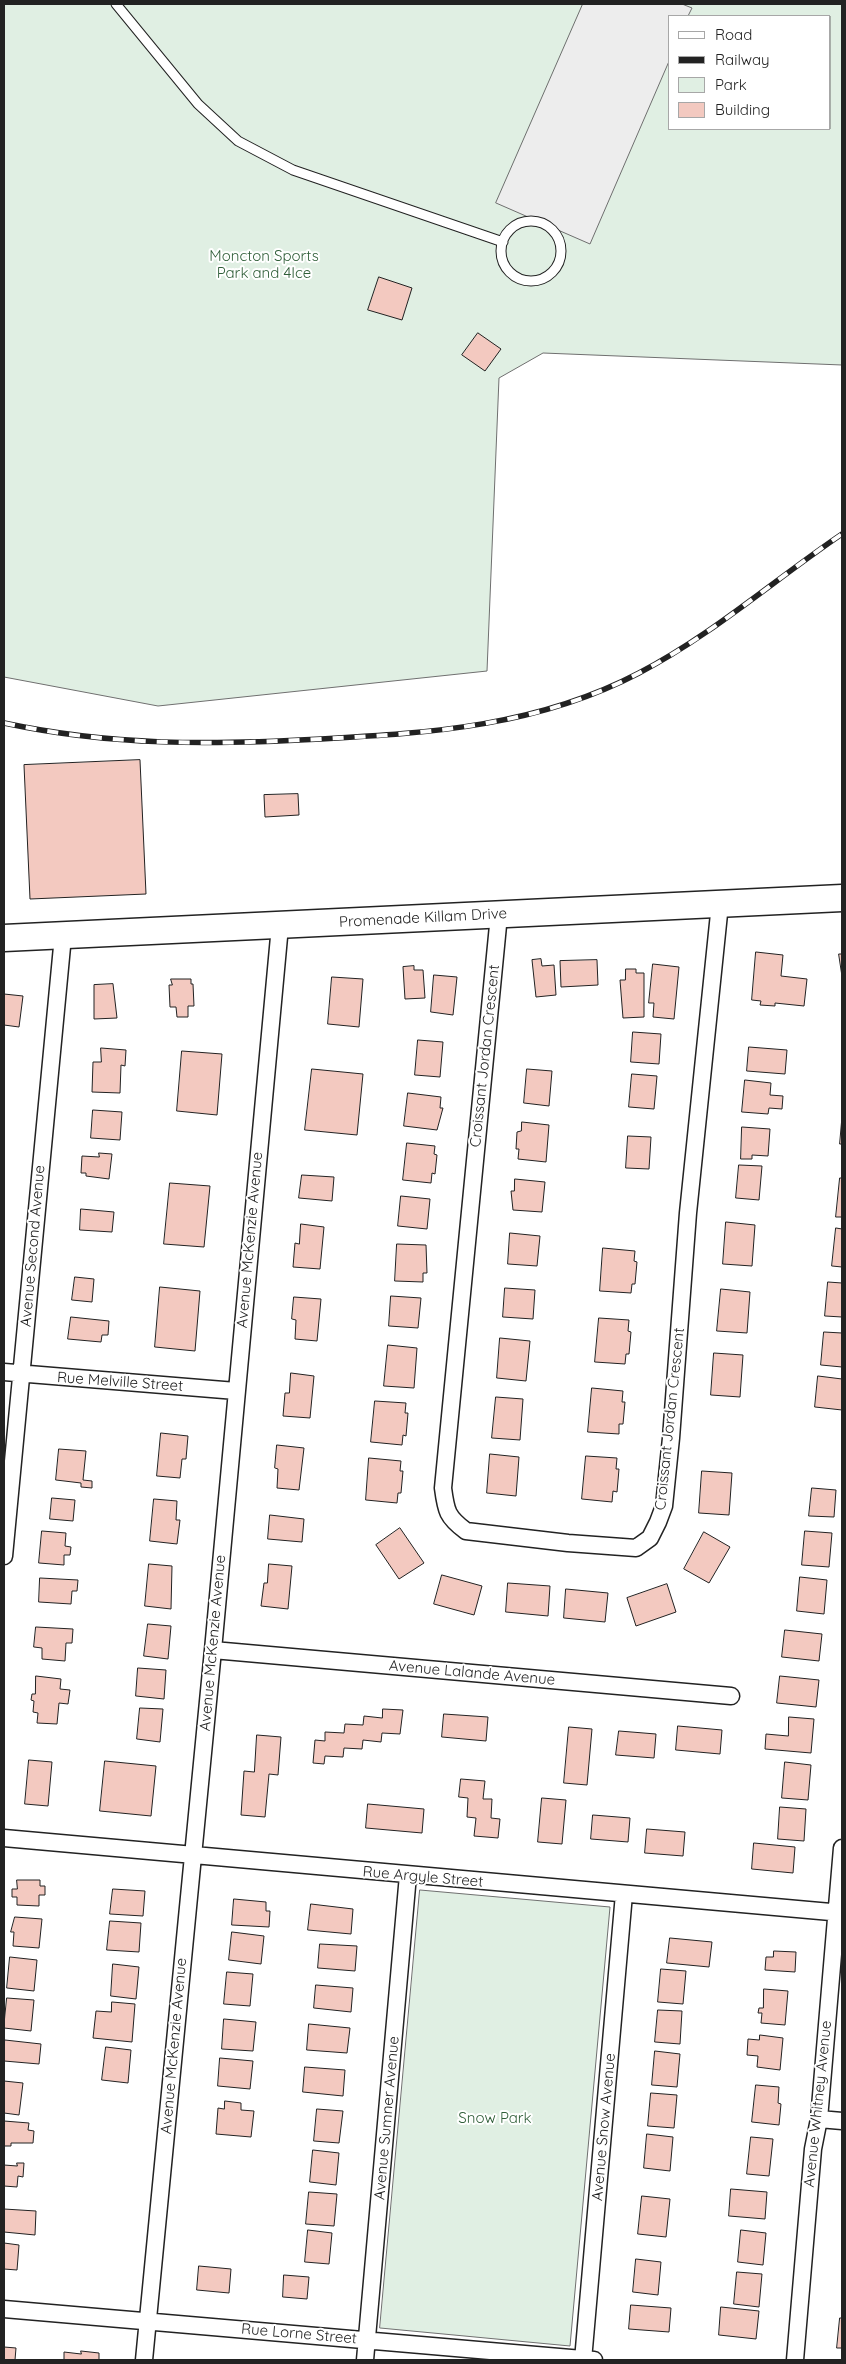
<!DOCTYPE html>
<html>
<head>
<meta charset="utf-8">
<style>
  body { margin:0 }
  #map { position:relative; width:846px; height:2364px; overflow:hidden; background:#fff; font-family:Quicksand,sans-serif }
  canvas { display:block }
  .frame { position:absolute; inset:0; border:5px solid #222; pointer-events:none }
  .legend { position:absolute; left:668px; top:15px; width:162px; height:115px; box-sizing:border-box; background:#fff; border:1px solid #a7a7a7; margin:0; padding:6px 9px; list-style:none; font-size:15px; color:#222 }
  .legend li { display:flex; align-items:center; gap:10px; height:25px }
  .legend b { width:25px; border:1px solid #a7a7a7 }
</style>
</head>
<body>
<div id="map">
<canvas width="846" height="2364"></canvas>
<div class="frame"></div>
<ul class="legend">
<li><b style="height:6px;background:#fff"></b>Road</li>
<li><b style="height:6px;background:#222"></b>Railway</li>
<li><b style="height:14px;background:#e0efe3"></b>Park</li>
<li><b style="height:14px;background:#f3c9c0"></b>Building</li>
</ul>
</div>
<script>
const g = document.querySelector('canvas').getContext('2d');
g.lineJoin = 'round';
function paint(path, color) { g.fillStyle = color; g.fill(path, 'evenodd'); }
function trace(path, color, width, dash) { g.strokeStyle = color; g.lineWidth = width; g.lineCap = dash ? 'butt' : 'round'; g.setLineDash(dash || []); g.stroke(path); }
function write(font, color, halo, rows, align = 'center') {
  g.font = font + ' Quicksand,sans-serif'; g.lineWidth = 4; g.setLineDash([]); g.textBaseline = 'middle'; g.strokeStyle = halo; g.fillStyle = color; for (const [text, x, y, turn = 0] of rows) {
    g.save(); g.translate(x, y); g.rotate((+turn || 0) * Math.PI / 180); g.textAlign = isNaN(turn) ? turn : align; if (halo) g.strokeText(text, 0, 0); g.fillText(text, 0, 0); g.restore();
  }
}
const green = new Path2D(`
  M4,4H842V365L543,353L499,378L487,671L158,706L4,677ZM670,16H830V129H670Z
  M420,1890L610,1907L570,2346L380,2328Z`);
paint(green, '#e0efe3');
trace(green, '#6f6f6f', 1);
const parking = new Path2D(`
  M583,4H682L692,8L688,16H670V59L590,244L496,203Z`);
paint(parking, '#ededed');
trace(parking, '#6f6f6f', 1);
const building = new Path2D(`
  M379,277L412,288L402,320L368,310Z
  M478,333L501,349L485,371L462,355Z
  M140,760L146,894L30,899L24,765Z
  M298,794L299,815L265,817L264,795Z
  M756,952L783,955L781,976L807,979L804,1006L775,1003V1006L760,1005L761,1001L752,1000Z
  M839,954H842V976Z
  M541,959L542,966L554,965L556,995L536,997L532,960Z
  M597,960L598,985L561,987L560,961Z
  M653,964L679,967L674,1019L653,1017L654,1003H649Z
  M414,966V970H423L425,998L405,999L403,967Z
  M626,969H636V973H644V1017L623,1018L620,980H625Z
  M434,975L457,977L453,1015L431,1012Z
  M332,977L363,979L359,1027L328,1024Z
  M171,979H191V984H193L194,1006H188V1017H177L176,1007H170L169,985H172Z
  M113,984L117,1018L94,1019V985Z
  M4,994L23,996L19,1027L4,1025Z
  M633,1032L661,1034L659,1064L631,1062Z
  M418,1040L443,1042L440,1077L415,1075Z
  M749,1047L787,1050L785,1074L747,1071Z
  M101,1048L126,1050L125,1066L121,1065L120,1093L92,1092L93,1062H101Z
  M182,1051L222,1054L217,1115L177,1111Z
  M312,1069L363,1074L357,1135L305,1130Z
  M527,1069L552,1071L549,1106L524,1103Z
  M632,1074L657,1076L654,1109L629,1107Z
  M745,1080L771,1083L770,1095L783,1096L782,1109L769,1108L768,1114L742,1112Z
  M408,1093L441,1097L440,1108H443L437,1130L404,1126Z
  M93,1110L122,1112L120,1140L91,1138Z
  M842,1117V1144H840Z
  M522,1122L549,1125L546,1162L518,1159L519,1149H516L517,1132L521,1131Z
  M742,1127L770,1129L768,1156L752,1155V1159H741Z
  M628,1136L651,1137L649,1169L626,1168Z
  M407,1143L435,1146L434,1154L437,1155L435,1174L432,1173L431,1183L403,1180Z
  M99,1153L112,1154L109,1179L86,1176V1173H81L82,1156L99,1157Z
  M739,1165L762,1166L759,1200L736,1198Z
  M302,1175L334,1177L332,1201L299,1198Z
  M840,1178H842V1217H836Z
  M515,1179L545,1182L542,1212L513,1210L511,1191H514Z
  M170,1183L210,1186L204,1247L164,1244Z
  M401,1196L430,1199L427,1229L398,1226Z
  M81,1209L114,1212L112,1232L80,1230Z
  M726,1222L755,1225L752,1266L723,1264Z
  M301,1224L324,1227L320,1269L293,1267L295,1243L299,1244Z
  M836,1228L842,1229V1267L832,1266Z
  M510,1233L540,1236L537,1266L508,1264Z
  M397,1244L426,1245L427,1273H423V1282L395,1281Z
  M603,1248L635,1251L634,1261L637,1262L635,1284H632L631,1293L600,1291Z
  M75,1277L94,1279L92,1302L72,1300Z
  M828,1282L842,1283V1317L825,1316Z
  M160,1287L200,1291L195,1351L155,1347Z
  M505,1288L535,1290L533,1319L503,1317Z
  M721,1289L750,1292L747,1333L717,1331Z
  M391,1296L421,1298L418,1328L389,1326Z
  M294,1297L321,1299L317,1341L295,1339L296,1320L292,1319Z
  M71,1317L109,1321L108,1335H102L101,1342L68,1339Z
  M599,1318L629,1320L628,1331L631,1332L629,1354H626L625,1364L595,1362Z
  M824,1332L842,1333V1367L821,1365Z
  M500,1338L530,1341L526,1381L497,1378Z
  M388,1345L417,1348L414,1388L384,1386Z
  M714,1353L743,1355L740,1397L711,1395Z
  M291,1373L314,1376L310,1418L283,1416L285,1393H289Z
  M818,1376L842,1379V1410L815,1407Z
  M592,1388L623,1391L622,1402H625L623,1424H619V1434L588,1432Z
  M496,1397L523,1399L520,1440L492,1438Z
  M375,1401L406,1403L405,1413H408L406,1436L403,1435L402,1445L371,1442Z
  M161,1433L188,1436L186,1459H182L180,1478L157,1476Z
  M277,1445L304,1448L299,1490L277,1488L278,1469L275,1468Z
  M59,1449L86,1451L83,1480L92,1481V1488L81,1487V1483L56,1480Z
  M490,1454L519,1457L516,1496L487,1493Z
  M586,1456L617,1458L616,1469H619L617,1492L613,1491L612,1502L582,1499Z
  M369,1458L401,1461L400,1471H403L401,1493H398L397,1503L366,1500Z
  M702,1471L732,1473L729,1515L699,1513Z
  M812,1488L836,1490L834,1517L809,1516Z
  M52,1498L75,1500L73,1521L50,1519Z
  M154,1499L177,1501L176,1520H180L177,1544L150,1541Z
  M270,1515L304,1519L302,1542L268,1539Z
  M400,1528L424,1563L399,1579L376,1545Z
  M42,1531L66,1533L65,1546L71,1547L70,1555H64V1565L39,1563Z
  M805,1531L832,1533L829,1567L802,1565Z
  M704,1532L730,1547L709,1583L684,1569Z
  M149,1564L172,1566L171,1609L145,1606Z
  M269,1564L292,1566L288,1609L261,1606L264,1583H267Z
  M442,1575L482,1586L474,1615L434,1604Z
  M800,1577L827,1580L824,1614L797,1611Z
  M40,1578L78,1580L77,1591H72L71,1604L39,1602Z
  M508,1583L550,1586L548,1616L506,1612Z
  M667,1584L676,1612L636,1626L627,1598Z
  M566,1589L608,1593L605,1622L564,1618Z
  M148,1624L171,1626L168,1659L144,1656Z
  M36,1627L73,1629L72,1643H66L65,1661L42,1659V1648L34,1647Z
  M785,1630L822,1634L819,1661L782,1657Z
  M138,1668L166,1670L164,1699L136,1696Z
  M36,1676L61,1679L60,1689L70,1690L68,1704L59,1703L57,1724L37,1723L38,1713L33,1712L34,1701L31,1700L32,1694H35Z
  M780,1676L819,1680L816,1707L777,1703Z
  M140,1708L163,1709L160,1742L137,1739Z
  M383,1709L403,1710L400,1734L382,1733L381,1742L363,1740L362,1749L344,1748L343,1757L325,1756L324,1764L313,1763L315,1740L325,1741V1732L344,1733L345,1724L363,1725L364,1716L382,1718Z
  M444,1714L488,1717L486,1741L442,1737Z
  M789,1717L814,1719L811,1753L765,1749L766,1734L788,1736Z
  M678,1726L722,1730L720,1754L676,1750Z
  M569,1727L592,1729L587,1785L564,1783Z
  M619,1731L656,1734L654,1758L616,1755Z
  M257,1735L281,1737L278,1775L269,1774L265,1817L241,1815L244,1771L254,1772Z
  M29,1760L52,1762L48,1806L25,1804Z
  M105,1761L156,1766L151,1816L100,1811Z
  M785,1762L811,1765L808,1800L782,1798Z
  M461,1779L485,1781L483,1799H492L491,1818L500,1819L498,1838L474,1836L476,1818L467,1817L468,1798L459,1797Z
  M542,1798L566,1800L562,1844L538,1842Z
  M368,1804L424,1809L422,1833L366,1828Z
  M780,1807L806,1809L804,1841L778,1839Z
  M593,1815L630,1818L628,1842L591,1839Z
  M647,1829L685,1832L683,1856L645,1853Z
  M754,1843L795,1847L793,1873L752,1869Z
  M17,1880H40V1886H45V1895H39V1906L17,1905V1897H12V1889H17Z
  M113,1889L145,1891L143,1916L110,1914Z
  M234,1899L266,1902V1911H270L269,1927L232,1925Z
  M311,1904L353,1909L351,1934L308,1930Z
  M15,1917L42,1919L39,1948L13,1946L14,1932H11Z
  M110,1921L141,1923L139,1952L107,1950Z
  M232,1932L264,1936L261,1964L229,1960Z
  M670,1938L712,1942L709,1967L667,1963Z
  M320,1944L357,1946L355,1971L318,1968Z
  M774,1951L796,1952L795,1972L765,1970L766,1957H773Z
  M10,1957L37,1960L34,1991L7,1988Z
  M113,1964L139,1967L136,1999L111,1996Z
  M661,1969L686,1971L683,2004L658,2002Z
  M227,1972L253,1974L250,2006L224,2004Z
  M316,1985L353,1988L351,2012L314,2008Z
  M764,1989L788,1991L785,2025L761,2023L762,2013H758L759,2008H763Z
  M7,1998L34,2000L31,2031L4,2028Z
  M112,2002L135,2004L132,2042L93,2038L96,2011L111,2012Z
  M658,2010L682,2011L680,2044L655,2042Z
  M224,2019L256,2022L253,2051L222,2049Z
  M309,2024L350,2028L347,2053L307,2050Z
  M760,2035L783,2038L780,2070L757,2067L758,2056L747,2055L748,2039L759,2040Z
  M5,2040L41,2044L39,2064L4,2061Z
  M106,2047L131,2050L128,2083L102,2080Z
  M655,2051L680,2054L677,2087L652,2085Z
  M220,2058L253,2061L250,2089L218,2086Z
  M305,2067L345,2070L343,2096L303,2092Z
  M4,2081L23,2083L19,2115L4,2113Z
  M756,2085L779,2087L778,2103L781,2104L779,2125L752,2122Z
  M651,2093L677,2095L674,2128L648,2126Z
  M225,2101L241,2103V2110L254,2111L251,2137L216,2134L218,2108L224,2109Z
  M317,2109L343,2111L339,2143L314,2141Z
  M4,2121L29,2123L28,2130L34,2131L33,2143H11V2146H4Z
  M647,2134L673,2137L670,2171L644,2168Z
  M751,2137L773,2139L769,2176L747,2174Z
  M313,2150L339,2153L336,2185L310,2182Z
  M17,2163H24L23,2177L18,2176L17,2187L4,2186V2165L17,2166Z
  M731,2189L767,2192L765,2219L729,2216Z
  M309,2192L337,2194L334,2226L306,2224Z
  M642,2196L670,2199L666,2237L638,2234Z
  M4,2209L36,2211L35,2235L4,2232Z
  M308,2230L332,2233L329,2264L305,2262Z
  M741,2230L766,2233L763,2265L738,2262Z
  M4,2243L19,2245L17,2270L4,2269Z
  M636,2259L661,2262L658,2295L633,2292Z
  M199,2266L231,2269L229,2293L197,2290Z
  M737,2272L762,2274L759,2307L734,2304Z
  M284,2275L309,2277L307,2299L283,2297Z
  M631,2305L671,2308L669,2332L629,2329Z
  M721,2307L759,2311L756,2339L719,2335Z
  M840,2318H842V2348H837Z
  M4,2347L16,2348L15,2360H4Z
  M81,2351L99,2353V2360H64V2352L81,2354Z`);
paint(building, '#f3c9c0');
trace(building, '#222', 1);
const lane = new Path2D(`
  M116,4L198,104L238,141L293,170L503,242
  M501 251a30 30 0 1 1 60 0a30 30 0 1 1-60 0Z`);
const street = new Path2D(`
  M499,915L443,1488C446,1511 447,1517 466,1531L568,1543L636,1548L650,1538L658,1522L664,1506L671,1438L688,1213L720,904
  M4,1372L236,1391
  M4,1556L63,936
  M213,1650L731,1696
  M4,1838L842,1913
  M819,2119L842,2121
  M4,2309L594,2360
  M144,2360L213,1650L280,926
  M365,2360L408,1875
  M583,2360L624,1894
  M795,2360L813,2149L819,2119L842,1848`);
const primary = new Path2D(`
  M4,938L842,898`);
trace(lane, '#222', 11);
trace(street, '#222', 19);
trace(primary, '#222', 29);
trace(lane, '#fff', 9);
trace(street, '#fff', 16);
trace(primary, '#fff', 26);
const rail = new Path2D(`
  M4,723C112,746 211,745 321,739C432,733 538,726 639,673C712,635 774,580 842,534`);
trace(rail, '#222', 5.5);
trace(rail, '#fff', 4, [11]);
write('15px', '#2f5e38', '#fff', [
  ["Moncton Sports",264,256],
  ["Park and 4Ice",264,273],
  ["Snow Park",495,2118]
]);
write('15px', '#222', '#fff', [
  ["Promenade Killam Drive",423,918,-3],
  ["Croissant Jordan Crescent",485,1056,-84],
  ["Avenue McKenzie Avenue",250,1240,-85],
  ["Avenue Second Avenue",33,1246,-85],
  ["Rue Melville Street",120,1382,4],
  ["Croissant Jordan Crescent",670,1419,-84],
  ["Avenue McKenzie Avenue",213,1643,-85],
  ["Avenue Lalande Avenue",472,1673,5],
  ["Rue Argyle Street",423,1877,5],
  ["Avenue McKenzie Avenue",174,2046,-85],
  ["Avenue Whitney Avenue",818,2104,-84],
  ["Avenue Sumner Avenue",387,2118,-85],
  ["Avenue Snow Avenue",604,2127,-85],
  ["Rue Lorne Street",299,2334,5]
]);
</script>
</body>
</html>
